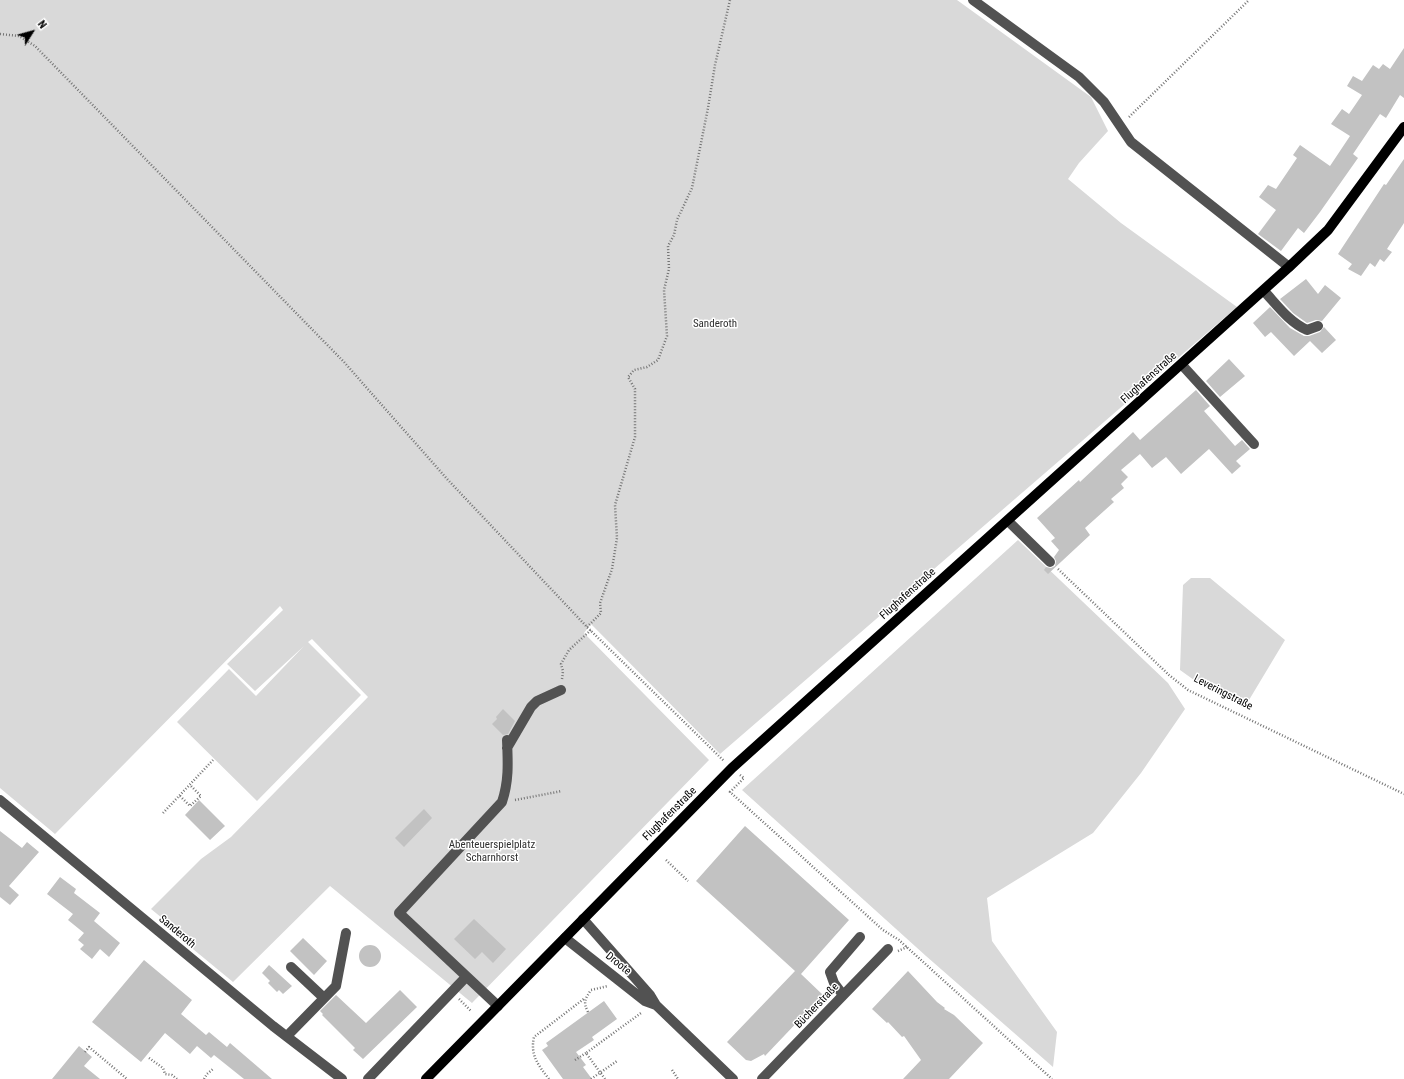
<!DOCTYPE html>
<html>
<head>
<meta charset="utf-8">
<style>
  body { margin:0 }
  #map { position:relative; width:1404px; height:1079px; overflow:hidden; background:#fff; font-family:"Roboto Condensed",sans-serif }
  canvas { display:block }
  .north { position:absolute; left:12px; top:12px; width:40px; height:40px; -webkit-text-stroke:3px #fff; paint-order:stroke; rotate:53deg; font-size:11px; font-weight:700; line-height:16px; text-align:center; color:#000 }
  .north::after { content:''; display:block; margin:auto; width:14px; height:18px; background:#000; clip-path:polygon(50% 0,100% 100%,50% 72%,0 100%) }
</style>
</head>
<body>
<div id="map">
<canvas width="1404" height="1079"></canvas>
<div class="north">N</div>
</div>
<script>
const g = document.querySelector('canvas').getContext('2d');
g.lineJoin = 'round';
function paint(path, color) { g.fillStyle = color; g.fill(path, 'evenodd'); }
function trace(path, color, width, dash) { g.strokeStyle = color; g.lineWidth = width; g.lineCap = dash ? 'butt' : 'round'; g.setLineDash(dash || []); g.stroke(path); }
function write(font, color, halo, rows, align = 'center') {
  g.font = font + ' "Roboto Condensed",sans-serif'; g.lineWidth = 3; g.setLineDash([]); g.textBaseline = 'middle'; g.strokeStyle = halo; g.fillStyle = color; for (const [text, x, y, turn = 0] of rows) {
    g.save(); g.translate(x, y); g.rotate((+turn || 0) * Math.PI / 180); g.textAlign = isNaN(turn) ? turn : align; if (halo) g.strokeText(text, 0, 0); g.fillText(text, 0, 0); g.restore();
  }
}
paint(new Path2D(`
  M0,0H957L1091,97L1108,131L1079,163L1068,179L1121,223L1237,307L720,754L591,624L584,633L709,760L472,1003L330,886L233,982L165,926L161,920L162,918L151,909L201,859L231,837L368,697L312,639L308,642L361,695L257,801L177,722L229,669L256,696L304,646L255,691L227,664L283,610L280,606L55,834L0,788Z
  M1018,540L1168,683L1185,709L1141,773L1093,833L987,898L992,941L1057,1032L1053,1067L926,956L742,790Z
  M1191,578H1210L1285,640L1246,705L1201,685L1180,670L1183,585Z`), '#d9d9d9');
paint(new Path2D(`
  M1404,48V98L1400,95L1386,118L1380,114L1353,154L1358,158L1320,212L1304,233L1298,228L1281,251L1258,234L1276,210L1259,197L1268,185L1276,189L1297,158L1293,155L1300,145L1330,166L1350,136L1331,124L1342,109L1349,114L1362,95L1347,86L1353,76L1362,81L1373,65L1379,69L1383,64L1390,69Z
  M1404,159V223L1387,249L1392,252L1384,262L1380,259L1375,267L1370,263L1361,276L1348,269L1352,264L1338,254L1384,184L1386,185Z
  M1306,279L1318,294L1325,285L1341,298L1322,321L1316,320L1307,323L1293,313L1280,299Z
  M1270,307L1290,328L1304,336H1309L1320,332L1324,327L1336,340L1322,353L1310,341L1294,356L1271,332L1265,337L1253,323Z
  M1229,359L1245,376L1220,397L1206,381Z
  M1196,390L1210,406L1204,411L1235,446L1242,440L1250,449L1236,461L1241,466L1232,474L1209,449L1181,474L1166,457L1152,468L1140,454L1121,470L1128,477L1121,484L1124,488L1111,499L1114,502L1085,528L1090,535L1048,574L1044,570L1046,567L1051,568L1055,566L1056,561L1054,557L1059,550L1051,541L1055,538L1037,518L1079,480L1080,482L1133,432L1140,440Z
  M503,709L515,721L508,734L503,735L492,724L497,719L496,717Z
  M199,800L225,826L210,840L185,815Z
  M424,809L432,818L404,847L395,838Z
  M745,826L849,920L801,974L823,995L765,1056L764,1054L751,1061L746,1060L727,1042L795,971L696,881Z
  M0,831L22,848L27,842L39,852L9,886L19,895L10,905L0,897Z
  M60,877L76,889L74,893L100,913L94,921L120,943L109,957L100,949L92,959L80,949L84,945L78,940L84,933L68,920L73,914L47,894Z
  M474,919L506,949L493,963L482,952L475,959L454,939Z
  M303,938L327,961L314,975L290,951Z
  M359 956a11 11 0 1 1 22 0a11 11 0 1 1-22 0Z
  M144,960L192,1000L181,1014L206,1035L209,1032L227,1047L230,1043L272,1079H244L214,1055L211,1058L197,1046L190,1054L165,1033L141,1062L92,1022Z
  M269,965L292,986L283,994L279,990L277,992L268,983L270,981L262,973Z
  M908,971L937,1002L945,1008L944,1009L954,1015L983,1043L949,1079H903L921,1060L904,1036L902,1037L888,1022L887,1023L872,1009Z
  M400,990L417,1007L363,1059L353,1050L355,1048L322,1015L323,1014L320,1011L336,995L366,1023Z
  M604,1001L617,1019L592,1037L594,1040L576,1052L586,1065L583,1067L592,1079H563L542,1050L548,1046L546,1043Z
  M79,1046L92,1057L84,1066L100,1079H52Z`), '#c2c2c2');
trace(new Path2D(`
  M0,34L19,36L35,46L344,362L448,480L587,627L724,761
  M1129,117L1249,0
  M1058,569L1169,675L1188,690L1404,794
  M587,627L601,613L600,603L612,569L617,538L615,505L635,437V389L628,377L634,370L647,367L658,360L667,336L664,290L669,269L668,246L674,235L677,220L692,188L708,108L715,65L730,0
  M562,679L563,671L561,664L569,650L591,630
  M740,775L744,778L730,792L883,930L899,940L1052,1079
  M180,796L190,806L201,796L190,785
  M515,800L562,791
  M163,813L213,760
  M666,860L688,881
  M898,951L907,947
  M459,999L471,1011
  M588,1012C583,1002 585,999 591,990L608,986
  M85,1052L89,1047L127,1079
  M149,1058L163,1068L165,1074L172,1075L177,1079
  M575,1060L586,1053
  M672,1070L678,1079
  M204,1079L207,1074L213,1069
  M549,1079C538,1065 530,1055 534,1037L585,998
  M591,1079L617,1061
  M605,1079L586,1053L641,1013`), '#747474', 2.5, [1, 2]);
trace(new Path2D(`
  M973,0L1079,77L1104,102L1131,142L1289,267
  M1264,291C1277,305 1289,322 1307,330L1318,326
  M1182,365L1254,444
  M1008,521L1050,562
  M507,748L531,707L537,701L561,690
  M0,800L273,1026L342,1079
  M583,919L650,995L656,1005L733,1079
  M565,938L645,1001L656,1005
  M291,967L324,998
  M843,995L834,983L830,972L860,937
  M498,1006L399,913L502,802C509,781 508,763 507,740
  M287,1036L336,986L346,933
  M368,1079L466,977
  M762,1079L888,949`), '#525252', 10);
trace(new Path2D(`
  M426,1079L732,768L1289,267L1328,230L1404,127`), '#000', 10);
write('11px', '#303030', '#fff', [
  ["Sanderoth",715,324],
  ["Abenteuerspielplatz",492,845],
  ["Scharnhorst",492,858]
]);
write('11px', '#000', '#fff', [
  ["Flughafenstraße",1149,378,-42],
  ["Flughafenstraße",908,594,-42],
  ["Leveringstraße",1223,693,27],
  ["Flughafenstraße",670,814,-45],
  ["Sanderoth",177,932,40],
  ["Droote",618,964,39],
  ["Bücherstraße",817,1006,-46]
]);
</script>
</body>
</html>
